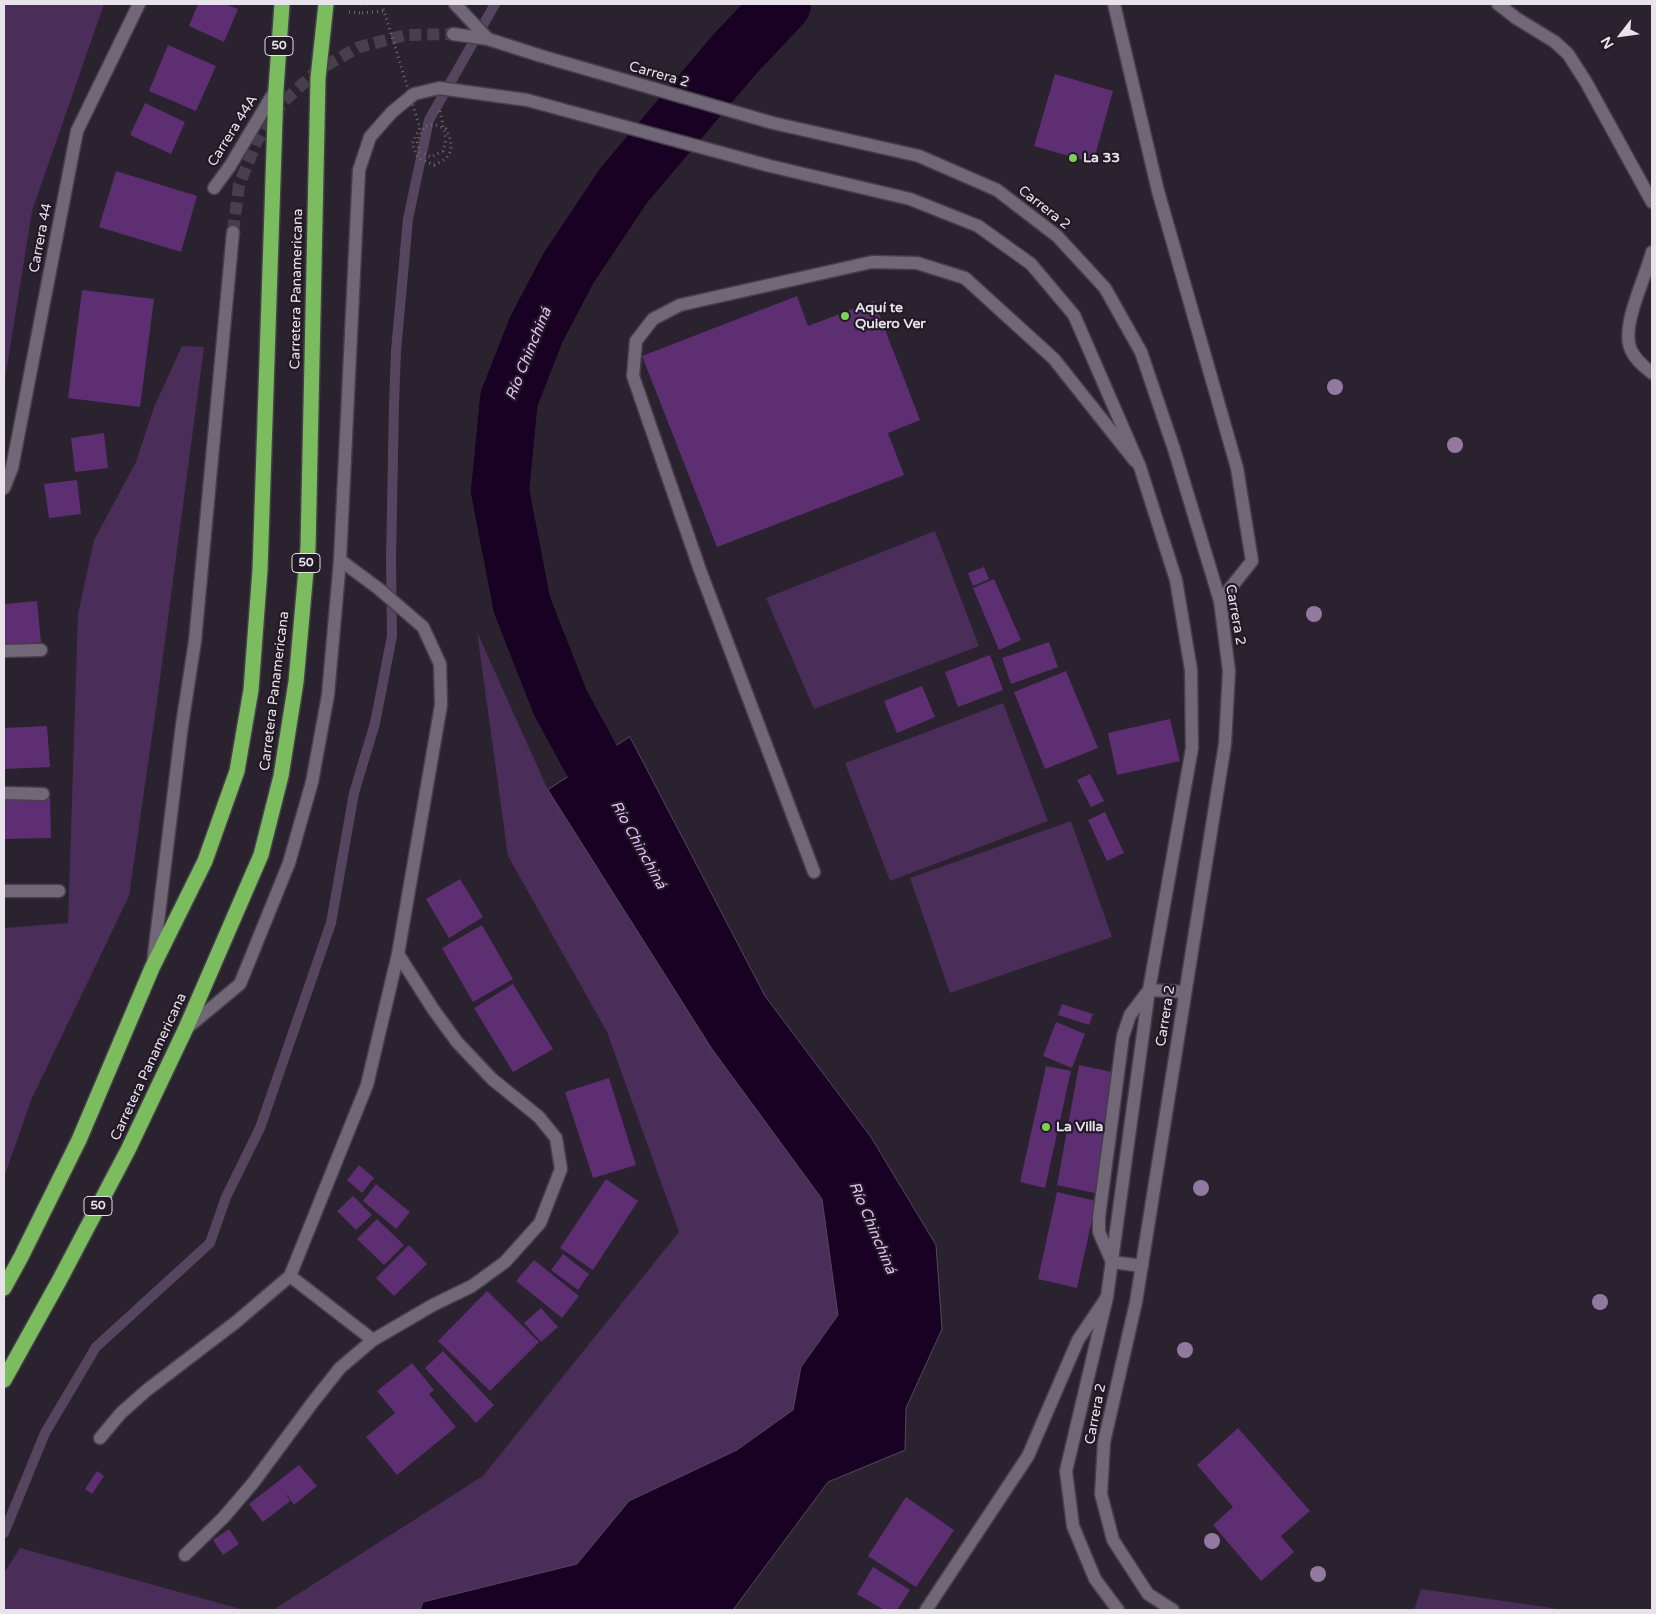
<!DOCTYPE html>
<html>
<head>
<meta charset="utf-8">
<style>
  body { margin:0 }
  #map { position:relative; width:1656px; height:1614px; overflow:hidden; background:#2b222f; font-family:"Varela Round",sans-serif }
  canvas { display:block }
  .frame { position:absolute; inset:0; border:5px solid #e8e3eb; pointer-events:none }
  .north { position:absolute; left:1596px; top:10px; width:50px; height:50px; -webkit-text-stroke:4px #211925; paint-order:stroke; rotate:240deg; font-size:14px; font-weight:700; line-height:20px; text-align:center; color:#e8e3eb }
  .north::after { content:''; display:block; margin:auto; width:18px; height:22px; background:#e8e3eb; clip-path:polygon(50% 0,100% 100%,50% 72%,0 100%) }
</style>
</head>
<body>
<div id="map">
<canvas width="1656" height="1614"></canvas>
<div class="frame"></div>
<div class="north">N</div>
</div>
<script>
const g = document.querySelector('canvas').getContext('2d');
g.lineJoin = 'round';
function paint(path, color) { g.fillStyle = color; g.fill(path, 'evenodd'); }
function trace(path, color, width, dash) { g.strokeStyle = color; g.lineWidth = width; g.lineCap = dash ? 'butt' : 'round'; g.setLineDash(dash || []); g.stroke(path); }
function write(font, color, halo, rows, align = 'center') {
  g.font = font + ' "Varela Round",sans-serif'; g.lineWidth = 4.5; g.setLineDash([]); g.textBaseline = 'middle'; g.strokeStyle = halo; g.fillStyle = color; for (const [text, x, y, turn = 0] of rows) {
    g.save(); g.translate(x, y); g.rotate((+turn || 0) * Math.PI / 180); g.textAlign = isNaN(turn) ? turn : align; if (halo) g.strokeText(text, 0, 0); g.fillText(text, 0, 0); g.restore();
  }
}
paint(new Path2D(`
  M4,4H104L32,211L4,385Z
  M182,346L204,347L157,701L129,896L32,1098L4,1177V928L68,923L78,614L94,540L136,462L154,407Z
  M935,531L979,646L814,709L766,598Z
  M477,632L548,790L712,1049L822,1199L838,1315L801,1367L793,1410L737,1450L629,1501L577,1564L423,1602L420,1610H273L483,1476L679,1232L607,1032L508,856Z
  M1003,703L1048,821L890,881L845,763Z
  M1071,821L1112,937L950,993L910,878Z
  M20,1548L244,1610H4V1573Z
  M1421,1589L1552,1608L1560,1610H1414Z`), '#4b2d59');
const water = new Path2D(`
  M630,737L765,996L871,1137L936,1245L942,1329L906,1408L905,1450L828,1482L733,1610H420L423,1602L577,1564L629,1501L737,1450L793,1410L801,1367L838,1315L822,1199L712,1049L548,790Z`);
paint(water, '#180122');
trace(water, '#56455e', 1);
trace(new Path2D(`
  M4,1533L45,1433L96,1347L210,1243L226,1197L260,1128L331,923L354,793L375,723L392,636L391,559L394,403L396,351L408,219L429,120L495,4`), '#56455e', 10);
trace(new Path2D(`
  M631,833L560,702L522,605L500,491L509,399L536,330L568,269L624,185L734,55L782,4`), '#180122', 58);
paint(new Path2D(`
  M198,4H225L238,9L224,42L189,26Z
  M168,45L216,66L196,111L149,91Z
  M1055,74L1113,91L1093,163L1034,146Z
  M145,103L185,122L171,154L130,135Z
  M116,171L197,196L181,252L99,227Z
  M82,290L154,299L140,407L68,398Z
  M797,296L808,326L874,301L920,420L888,433L904,475L717,547L642,356Z
  M104,433L108,468L75,472L71,438Z
  M77,480L81,514L49,518L44,484Z
  M984,567L989,579L973,586L968,573Z
  M994,579L1021,640L999,650L973,588Z
  M37,601L41,642L4,646V604Z
  M1049,642L1058,667L1011,684L1002,658Z
  M990,655L1003,690L958,707L945,672Z
  M1066,671L1098,748L1045,769L1014,692Z
  M922,686L935,717L897,733L884,701Z
  M1170,719L1180,761L1117,775L1108,733Z
  M47,726L50,767L4,769V728Z
  M1090,774L1104,801L1091,807L1077,780Z
  M50,797L51,838L4,839V798Z
  M1105,812L1124,853L1107,861L1088,820Z
  M460,879L483,917L449,938L426,899Z
  M482,925L513,979L473,1002L442,948Z
  M513,984L553,1049L513,1072L474,1008Z
  M1062,1004L1093,1014L1089,1025L1058,1015Z
  M1056,1022L1085,1034L1072,1068L1043,1056Z
  M1079,1065L1117,1073L1095,1193L1057,1185Z
  M1046,1066L1071,1071L1045,1188L1020,1182Z
  M609,1078L636,1165L593,1178L565,1092Z
  M359,1165L374,1178L362,1193L347,1180Z
  M606,1179L638,1201L593,1270L560,1248Z
  M376,1184L410,1212L396,1229L363,1201Z
  M1057,1192L1096,1201L1077,1288L1038,1279Z
  M353,1196L372,1215L356,1230L337,1211Z
  M377,1219L404,1245L384,1265L357,1239Z
  M409,1245L427,1264L394,1296L376,1278Z
  M563,1254L589,1274L578,1290L551,1270Z
  M534,1260L579,1296L562,1318L516,1281Z
  M487,1291L539,1342L490,1391L438,1341Z
  M541,1308L558,1327L541,1342L524,1323Z
  M443,1351L494,1405L476,1423L425,1368Z
  M412,1363L434,1390L429,1394L456,1427L397,1475L366,1437L395,1413L377,1391Z
  M1238,1428L1310,1511L1281,1536L1294,1552L1261,1581L1213,1525L1233,1507L1197,1465Z
  M299,1465L317,1486L294,1505L285,1492L290,1501L263,1522L249,1504Z
  M97,1471L104,1476L92,1494L85,1489Z
  M906,1497L954,1530L916,1587L868,1556Z
  M229,1529L239,1544L223,1555L213,1540Z
  M873,1567L910,1590L897,1610H884L857,1594Z`), '#5d2e72');
trace(new Path2D(`
  M233,232L239,185L257,141L283,102L318,70L359,47L406,35L453,34`), '#473f4b', 12, [12, 6]);
const lane = new Path2D(`
  M1498,4L1516,18L1555,42L1568,54L1586,82L1652,202
  M1652,252C1646,277 1620,327 1631,350C1635,359 1644,367 1652,373
  M814,872L700,570L633,376L636,341L653,319L680,305L872,262L917,263L965,278L1054,359L1135,461
  M1142,1266L1112,1262L1099,1232V1217L1123,1036L1130,1015L1149,990L1185,992
  M290,1276L373,1340
  M100,1438L121,1413L147,1390L236,1322L290,1276L367,1085L398,954
  M185,1555L224,1517L253,1483L313,1402L340,1368L373,1340L433,1305L472,1286L505,1262L540,1223L561,1169L556,1138L539,1117L492,1079L457,1042L433,1009L398,954L441,705L440,664L423,627L379,589L340,560`);
const street = new Path2D(`
  M1114,4L1158,191L1237,468L1252,561L1220,601
  M214,188L230,166L276,89
  M4,651L41,650
  M4,793L43,794
  M4,891H59
  M926,1610L1028,1456L1078,1340L1107,1297`);
const secondary = new Path2D(`
  M455,4L488,39
  M453,34L488,39L541,56L773,123L919,156L997,190L1057,236L1105,288L1141,352L1174,449L1220,601L1229,671L1225,744L1136,1302L1104,1442L1101,1494L1113,1540L1148,1594L1173,1610
  M4,488L12,468L77,131L139,4
  M153,963L182,725L195,641L233,232
  M187,1028L240,984L289,863L312,782L328,695L340,560L359,170L370,137L392,112L414,94L439,88L527,100L770,166L910,199L978,226L1031,264L1074,315L1140,467L1176,580L1191,670L1192,748L1149,990L1107,1297L1066,1471L1073,1526L1095,1579L1118,1610`);
const highway = new Path2D(`
  M4,1288L21,1257L79,1140L152,968L205,861L237,771L251,690L260,570L276,89L282,4
  M4,1380L59,1281L128,1150L186,1028L261,855L281,776L296,682L308,548L318,78L326,4`);
trace(lane, '#463f4a', 15);
trace(street, '#463f4a', 15);
trace(secondary, '#463f4a', 15);
trace(highway, '#463f4a', 18);
trace(new Path2D(`
  M361,4H371
  M382,4L384,11
  M349,12L362,13
  M440,111L446,140`), '#716a75', 3, [1, 4]);
trace(lane, '#716776', 12);
trace(street, '#716776', 12);
trace(secondary, '#716776', 12);
trace(highway, '#7bbd5e', 15);
trace(new Path2D(`
  M362,13L384,11L420,128L412,144L418,158L434,165C453,157 455,147 446,129L436,125L425,126L417,141L420,152L431,157L443,151L446,140`), '#716a75', 3, [1, 4]);
g.fillStyle = '#93799f';
for (const [x, y] of [
  [1335,387],
  [1455,445],
  [1314,614],
  [1201,1188],
  [1600,1302],
  [1185,1350],
  [1212,1541],
  [1318,1574]
]) { g.beginPath(); g.arc(x, y, 8, 0, 2 * Math.PI); g.fill(); }
for (const [x, y, r, color] of [
  [1073,158,5,"#7cd155"],
  [845,316,5,"#7cd155"],
  [1046,1127,5,"#7cd155"]
]) { const dot = new Path2D(); dot.arc(x, y, r, 0, 2 * Math.PI); g.fillStyle = color; g.fill(dot); trace(dot, '#211925', 2); }
for (const [x, y, w] of [
  [279,46,28],
  [306,563,28],
  [98,1206,28]
]) { const box = new Path2D(); box.roundRect(x - w / 2, y - 9.5, w, 19, 4); g.fillStyle = '#211925'; g.fill(box); trace(box, '#e8e3eb', 1); }
write('bold 12px', '#e8e3eb', null, [
  ["50",279,46],
  ["50",306,563],
  ["50",98,1206]
]);
write('14px', '#e8e3eb', '#211925', [
  ["Carrera 2",659,75,16],
  ["Carrera 44A",233,131,-58],
  ["Carrera 2",1044,208,38],
  ["Carrera 44",41,238,-79],
  ["Carretera Panamericana",297,289,-89],
  ["Carrera 2",1235,615,80],
  ["Carretera Panamericana",275,691,-83],
  ["Carrera 2",1166,1016,-81],
  ["Carretera Panamericana",149,1067,-65],
  ["Carrera 2",1096,1414,-79]
]);
write('bold 14px', '#e8e3eb', '#211925', [
  ["La 33",1083,158],
  ["Aquí te",855,308],
  ["Quiero Ver",855,324],
  ["La Villa",1056,1127]
], 'left');
write('italic 15px', '#e6bef9', '#211925', [
  ["Río Chinchiná",529,354,-68],
  ["Río Chinchiná",638,845,61],
  ["Río Chinchiná",872,1228,67]
]);
</script>
</body>
</html>
